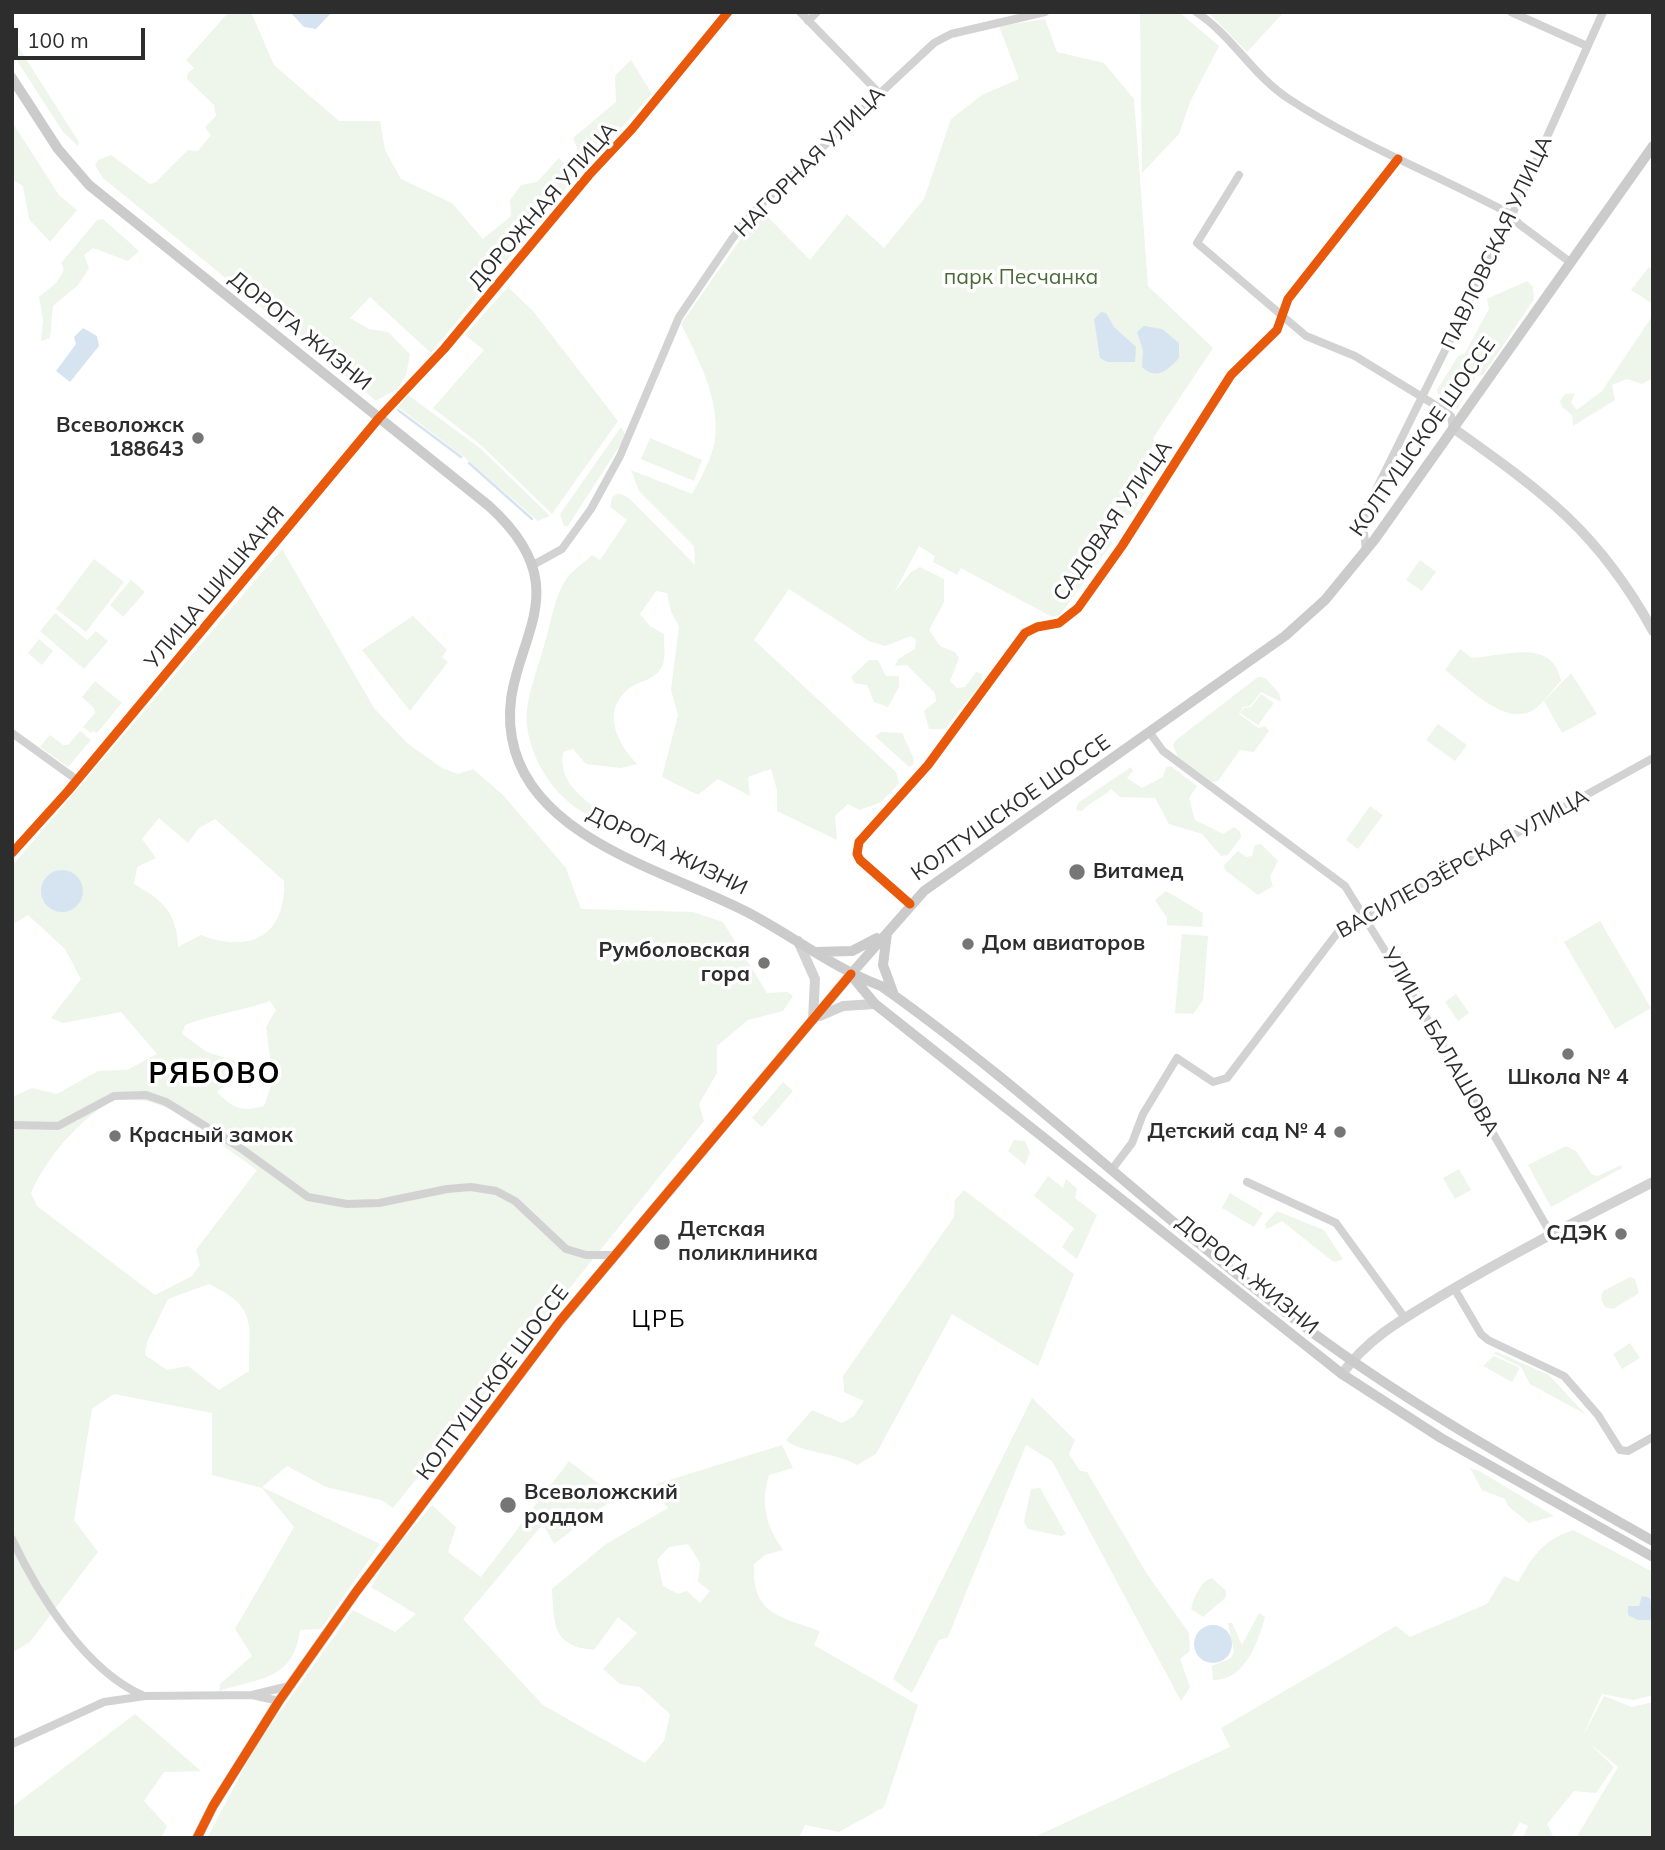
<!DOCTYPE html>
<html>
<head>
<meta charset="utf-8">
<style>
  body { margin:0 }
  #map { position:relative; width:1665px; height:1850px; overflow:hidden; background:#fff; font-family:Mulish,sans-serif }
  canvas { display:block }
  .frame { position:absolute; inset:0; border:14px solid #2d2d2d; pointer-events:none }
  .scale { position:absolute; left:14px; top:28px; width:131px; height:32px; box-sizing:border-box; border:4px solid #2d2d2d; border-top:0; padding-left:9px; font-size:21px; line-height:24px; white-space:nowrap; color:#2d2d2d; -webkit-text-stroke:5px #fff; paint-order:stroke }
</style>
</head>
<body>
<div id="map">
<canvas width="1665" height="1850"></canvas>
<div class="frame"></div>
<div class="scale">100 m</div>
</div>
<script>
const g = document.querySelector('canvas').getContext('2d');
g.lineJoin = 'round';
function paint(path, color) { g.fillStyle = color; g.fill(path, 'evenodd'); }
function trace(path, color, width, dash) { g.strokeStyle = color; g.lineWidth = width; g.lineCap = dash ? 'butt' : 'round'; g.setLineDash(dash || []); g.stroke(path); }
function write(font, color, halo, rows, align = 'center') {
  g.font = font + ' Mulish,sans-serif'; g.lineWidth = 7; g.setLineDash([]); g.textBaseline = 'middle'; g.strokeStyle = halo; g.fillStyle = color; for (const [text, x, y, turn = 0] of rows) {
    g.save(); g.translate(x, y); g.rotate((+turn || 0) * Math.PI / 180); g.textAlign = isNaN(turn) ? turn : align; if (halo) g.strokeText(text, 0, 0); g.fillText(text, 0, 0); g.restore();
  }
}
paint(new Path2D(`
  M229,12H251L274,65L339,121H380L385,150L401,179L452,203L483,239L511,216L510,200L521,185L537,182L559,158L576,176L431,353L370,297L350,318L369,329L388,332L410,354L406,375L397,389L376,401L103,178L95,165L98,160L111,155L150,184L156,182L188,150L198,151L211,135L205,127L216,116L214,105L187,79L188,73L194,68L186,60Z
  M1140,12H1179L1219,46L1190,102L1179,134L1142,173Z
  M1208,12H1284L1247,52Z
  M1045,19L1057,52L1104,63L1134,99L1148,286L1213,348L1153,438L1155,443L1130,482L1146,492L1132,514L1123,517L1109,513L1102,524L1112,543L1060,615L1052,617L961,568L957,575L933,562L935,556L919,546L894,593L911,572L920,567L944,579V602L929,630L940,646L955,652L959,658L950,681L957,688L965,687L976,672L982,674V682L945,729H929L924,711L936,701L935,693L907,665L895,666L898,659L915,649L916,640L911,636L885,646L869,641L789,589L754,640L896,772L899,783L881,802L860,810L848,804L835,816L837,840L777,811V790L771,769L748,777L750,796L718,779L698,795L662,777L678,715L671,690L679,626L671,612L667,593L656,591L640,614L650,626L664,634C664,644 666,658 662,667C653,682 638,680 626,691C601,714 619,745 637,764L621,768L586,764L573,749L563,752C559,778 575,792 594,807V817C559,805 531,762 527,726C524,700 539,667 545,642C551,622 554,599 565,581C571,571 584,563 592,555L600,560L627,520L610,507L612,497L619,493L630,499L695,565L694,546L639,491L631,470L692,494C700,480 713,456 715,439C720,399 698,358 681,324L761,210L810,260L847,214L884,248L924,199L951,119L982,95L1019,79L999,26Z
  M12,37L79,142L78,146L63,132L12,53Z
  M631,60L652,94L595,157L579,153L573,138L616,102L615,76Z
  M12,122L59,195L77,210L50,242L29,219L23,186L12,179Z
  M103,219L139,251L128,261L93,248L84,255L89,268L78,285L53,306L50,338L41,341L43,320L39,297L57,282L64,270L61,263L97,220Z
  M1649,267L1653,270V304L1631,290Z
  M1527,281L1533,287L1534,299L1483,375L1476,376L1457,409H1453L1439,399L1437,390L1458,356L1465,353L1489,309L1487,299Z
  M508,287L533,311L618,421L552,514L482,446L433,408L484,350L465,335Z
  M1653,315V378L1642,384L1627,379L1612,385L1615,400L1573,426L1572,415L1562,407L1560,401L1565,394L1575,393L1571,402L1577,410L1602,391Z
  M408,395L480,448L550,516L538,521L464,457L398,407Z
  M621,427L626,436L568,526H564L560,514Z
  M650,438L702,460L694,481L641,459Z
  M282,549L374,708L407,743L442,768L458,774L473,769L503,795L566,868L581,909L693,912L723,922L767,993L787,992L793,996L783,1011L748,1020L717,1046V1073L699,1104L704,1121L393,1508L381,1500L326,1487L287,1466L262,1487L380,1544L321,1629L300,1630C293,1681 261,1677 219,1691L220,1684L252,1656L235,1629L294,1527L262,1488L212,1475V1413L114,1394L92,1409L74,1520L98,1552L30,1642L12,1653V1097L32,1088L57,1094L98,1071L127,1070L157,1054L121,1012L63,1023L51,1018L81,979L65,949L28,915L12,925V866ZM159,818L188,843L199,828L215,819L284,881C286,936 250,954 201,935L178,947C177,913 163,900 134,884L137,867L156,858L142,839ZM270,1001L276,1010L266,1027L273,1080L264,1106C242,1112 233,1109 217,1092L240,1071L238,1062L207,1052L182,1034L185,1025C213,1014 242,1011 270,1001ZM115,1099L147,1101L171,1109L257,1170L196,1250L200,1265L192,1276L155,1295L37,1206L31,1193C47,1156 81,1118 115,1099ZM209,1284C258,1308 249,1322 249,1371L219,1390L188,1366L167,1370L145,1355L147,1342L168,1299Z
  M94,559L124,582L86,632L56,609Z
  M1420,560L1436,572L1422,591L1406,580Z
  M131,580L145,592L123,617L110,605Z
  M55,613L87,640L96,631L108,641L84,669L40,631Z
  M413,616L447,650L442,657L448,662L410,711L362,650Z
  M39,639L53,651L42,665L28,653Z
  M1460,649L1472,658C1504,656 1553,637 1561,681C1552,690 1541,707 1530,712C1501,724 1466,685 1445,670Z
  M869,660H878L886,676H899V687L888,707L874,702L867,685L854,683L851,677Z
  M1571,673L1597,714L1562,733L1544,701Z
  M1258,677L1265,678L1279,693L1281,702L1261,692L1250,706L1243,707L1239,714L1258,728L1265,726L1269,731L1254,752L1240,750L1218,781L1212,782L1178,757L1173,746L1176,740Z
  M95,681L122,703L97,733L93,731L91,733L83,727L95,713L94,708L82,697Z
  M1261,694L1274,703L1258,725L1240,713L1244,708L1251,707Z
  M1438,724L1467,745L1455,761L1426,740Z
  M80,731L91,740L68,767L40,747L50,735L63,745H68Z
  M881,732L902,733L914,759L913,765L909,767L875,736Z
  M1171,766L1197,786L1189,798L1195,820L1223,834L1234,827L1240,831L1241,837L1228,855L1221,856L1202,834L1169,824L1155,798L1120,797L1111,789C1101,799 1091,801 1082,811L1076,810L1078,803L1131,767L1133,771L1127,778L1142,788L1163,777L1166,767Z
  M1370,806L1383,815L1358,849L1346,840Z
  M1261,844L1278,861L1270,877L1273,886L1258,895L1225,870L1224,865L1238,851L1246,857L1252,856L1255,845Z
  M1166,891L1203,913L1202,927L1167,925V918L1155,900Z
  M1600,921L1651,1008L1615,1029L1564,942Z
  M1182,934L1208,936L1203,1000L1193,1014L1175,1013Z
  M1456,994L1469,1013L1458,1021L1445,1002Z
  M783,1082L793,1091L762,1127L752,1118Z
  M1014,1140L1025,1141L1030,1153L1025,1165L1008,1151Z
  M1566,1146L1577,1152L1592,1175L1598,1176L1621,1165L1622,1168L1551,1207L1528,1165Z
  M1459,1169L1471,1190L1455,1199L1443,1178Z
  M1048,1176L1063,1188L1066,1179L1077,1189L1075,1198L1097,1215L1077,1259L1062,1247L1074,1228L1034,1196Z
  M964,1190L1074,1274L1038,1366L952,1314L876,1454L857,1465C833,1451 802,1454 786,1440L812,1410L842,1423L854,1416L864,1401L844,1392L843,1376L954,1217L955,1200Z
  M1230,1193L1263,1213L1254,1227L1222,1208Z
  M1277,1211L1324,1230L1343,1259L1335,1262L1331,1260L1282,1221L1267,1229L1265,1224Z
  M1630,1277L1635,1279L1639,1293L1613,1309L1605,1307L1601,1299L1603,1291Z
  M1630,1343L1640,1358L1622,1369L1613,1354Z
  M1497,1352L1549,1375L1585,1414L1530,1384L1521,1367L1493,1353Z
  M1494,1356L1520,1368L1512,1382L1483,1366Z
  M1032,1398L1075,1440L1069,1454L1080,1471L1087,1472L1147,1574L1189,1633L1190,1651L1180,1659L1190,1687L1181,1701L1052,1461L1026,1445L948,1637L939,1640L912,1693L893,1679Z
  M782,1445L793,1468L769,1475C760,1507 766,1524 783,1550L765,1555L754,1564C751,1615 782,1617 820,1631L814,1645L918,1705L884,1807L839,1832L805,1825L799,1838H207L257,1744L353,1610L395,1632L416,1614L371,1587L388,1558L432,1505L456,1527L448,1552L481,1577L569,1461L608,1491L612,1500L554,1544L543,1524L463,1619L543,1705L645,1763L664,1741L670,1714L640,1687L620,1684L603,1669L637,1633L618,1617L594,1650C552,1646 554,1625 552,1589L606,1544L668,1508L650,1486ZM688,1544L700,1563L698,1582L710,1591L700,1603L687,1591L678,1594L663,1586L657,1560L669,1547Z
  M1470,1468L1481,1472L1554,1516L1529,1523L1508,1506L1505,1499L1482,1490Z
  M1040,1488L1066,1534L1061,1536L1028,1529L1024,1522L1031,1489Z
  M1573,1530L1653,1572V1695L1633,1700L1602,1694L1582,1738L1604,1696L1632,1707L1653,1702V1838H1576L1618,1767L1588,1742L1614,1767L1596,1793L1574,1791L1547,1824L1554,1838H1523L1528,1826L1520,1822L1511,1838H1032L1230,1747L1221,1728L1396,1626L1410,1637L1487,1604L1504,1576L1518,1582C1533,1556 1543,1540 1573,1530Z
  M1212,1578L1226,1591V1597L1203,1617L1191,1609C1194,1597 1200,1582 1212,1578Z
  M1259,1613L1265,1617C1258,1642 1245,1681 1213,1680L1212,1666L1231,1658L1234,1652L1228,1623H1232L1242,1645Z
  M135,1714L201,1771L164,1772L144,1801L167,1826L161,1838H12V1807Z`), '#eef5ea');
paint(new Path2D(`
  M290,12H332L316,29L304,27Z
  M1101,312L1106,313L1114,327L1136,347L1135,362H1107L1100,358L1094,319Z
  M1144,326L1162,329L1179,343V358C1168,370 1156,381 1142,367L1143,350L1137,332Z
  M83,328L97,336L99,346L70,382L56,371L76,344L74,337Z
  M41 891a21 21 0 1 1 42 0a21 21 0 1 1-42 0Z
  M1642,1596L1650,1598L1653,1616L1650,1620H1638L1628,1615V1606H1639Z
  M1194 1644a19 19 0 1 1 38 0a19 19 0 1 1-38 0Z`), '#d6e4f2');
trace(new Path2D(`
  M398,410L461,457
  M469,463L532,519`), '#d6e4f2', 2.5);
trace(new Path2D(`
  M800,12L879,93
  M1196,12C1232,35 1253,76 1289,99C1359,145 1438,175 1512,215L1519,224L1570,262
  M1511,12L1587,46
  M808,21L817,12
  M1239,175L1197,243L1306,336L1355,356L1445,411L1451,416L1453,428
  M1366,550L1363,525L1365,512L1512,215L1603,12
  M533,565L562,549L591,509L620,456L679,317L732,239L753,212L934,43L951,34L1045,12
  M12,733L77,780
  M1150,733L1163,751L1345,886L1426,1017L1551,1234
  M12,853L68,791L379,418L444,349L589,175L632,129L728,12
  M910,904L860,860L857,854L859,842L928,765L1025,633L1037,627L1059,623L1078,608L1122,546L1231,375L1277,330L1288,299L1398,159
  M12,1125L58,1126L114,1096L146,1095L166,1102L239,1147L308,1197L347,1204L379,1203L447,1189L471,1187L496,1191L515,1201L566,1249L586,1255H613
  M1113,1168L1132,1143L1143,1114L1177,1058L1213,1082L1227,1078L1338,932L1653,758
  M1247,1182L1336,1223L1405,1318
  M1454,1288L1481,1334L1488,1340L1564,1376L1598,1415L1620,1450L1628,1451L1653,1437
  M12,1539C38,1594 85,1670 142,1695
  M279,1701L252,1695L289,1686
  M12,1744L104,1702L145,1696L252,1695`), '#d2d2d2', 8);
trace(new Path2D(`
  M1453,428C1544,493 1598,531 1653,631
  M798,941L815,979L813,1020
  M820,1016L843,1006L875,1004
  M1342,1374C1368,1337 1408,1316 1446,1293C1513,1253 1583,1218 1653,1182
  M197,1838L213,1806L279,1701L356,1592L560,1321L851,974`), '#d2d2d2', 10);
trace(new Path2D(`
  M12,78L58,149L89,185L489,506C595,602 486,653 515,751C542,842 672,873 747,912C793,936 833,968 881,986C1037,1096 1173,1232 1327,1343C1431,1418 1542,1478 1653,1541
  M887,933L883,965L894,995
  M816,952L852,951L877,938
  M851,974L924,891L1285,636L1325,600L1375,539L1653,146
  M851,975L875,1004L1342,1374L1441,1438L1653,1557`), '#cbcbcb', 10);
trace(new Path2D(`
  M12,853L68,791L379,418L444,349L589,175L632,129L728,12
  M910,904L860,860L857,854L859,842L928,765L1025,633L1037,627L1059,623L1078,608L1122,546L1231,375L1277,330L1288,299L1398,159
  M197,1838L213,1806L279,1701L356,1592L560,1321L851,974`), '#e8590c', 9);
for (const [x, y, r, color] of [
  [198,438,7,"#767676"],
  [1077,872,9,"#767676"],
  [968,944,7,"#767676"],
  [764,963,7,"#767676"],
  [1568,1054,7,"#767676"],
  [1340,1132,7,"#767676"],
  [115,1136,7,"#767676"],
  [1621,1234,7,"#767676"],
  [662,1242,9,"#767676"],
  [508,1505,9,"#767676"]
]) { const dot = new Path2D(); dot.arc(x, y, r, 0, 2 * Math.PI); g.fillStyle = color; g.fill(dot); trace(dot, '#fff', 2.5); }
write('21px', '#2d2d2d', '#fff', [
  ["НАГОРНАЯ УЛИЦА",810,162,-45],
  ["ДОРОЖНАЯ УЛИЦА",543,206,-49],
  ["ПАВЛОВСКАЯ УЛИЦА",1497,243,-65],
  ["ДОРОГА ЖИЗНИ",300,331,39],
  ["КОЛТУШСКОЕ ШОССЕ",1423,437,-55],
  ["САДОВАЯ УЛИЦА",1113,521,-55],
  ["УЛИЦА ШИШКАНЯ",215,588,-50],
  ["КОЛТУШСКОЕ ШОССЕ",1011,808,-35],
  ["ДОРОГА ЖИЗНИ",667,851,26],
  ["ВАСИЛЕОЗЁРСКАЯ УЛИЦА",1463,864,-29],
  ["УЛИЦА БАЛАШОВА",1440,1042,60],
  ["ДОРОГА ЖИЗНИ",1247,1275,39],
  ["КОЛТУШСКОЕ ШОССЕ",493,1383,-53]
]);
write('21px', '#4a6b38', '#fff', [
  ["парк Песчанка",1021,278]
]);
write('bold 21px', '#2d2d2d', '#fff', [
  ["Всеволожск",184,426,"right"],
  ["188643",184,450,"right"],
  ["Витамед",1093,872],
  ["Дом авиаторов",982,944],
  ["Румболовская",750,951,"right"],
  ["гора",750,975,"right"],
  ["Школа № 4",1568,1078,"center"],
  ["Детский сад № 4",1326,1132,"right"],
  ["Красный замок",129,1136],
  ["Детская",678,1230],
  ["поликлиника",678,1254],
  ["СДЭК",1607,1234,"right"],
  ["Всеволожский",524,1493],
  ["роддом",524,1517]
], 'left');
g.letterSpacing = '2px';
write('23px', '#000', '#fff', [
  ["ЦРБ",659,1320]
]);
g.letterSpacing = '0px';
g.letterSpacing = '2px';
write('bold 28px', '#000', '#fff', [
  ["РЯБОВО",215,1075]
]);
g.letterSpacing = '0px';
</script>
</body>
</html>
